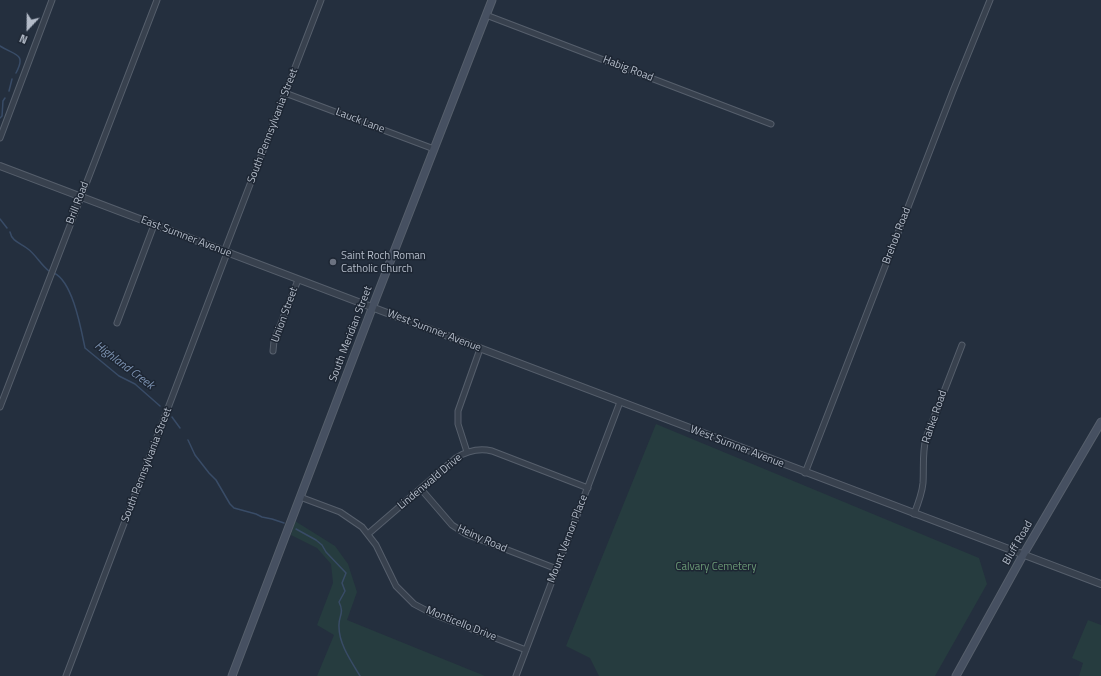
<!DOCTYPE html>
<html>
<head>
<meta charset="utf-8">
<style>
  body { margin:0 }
  #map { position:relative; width:1101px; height:676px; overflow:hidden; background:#242f3e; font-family:"Titillium Web",sans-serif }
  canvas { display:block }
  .north { position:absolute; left:8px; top:8px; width:40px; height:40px; -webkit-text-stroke:3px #1d2633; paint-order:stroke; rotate:202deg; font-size:11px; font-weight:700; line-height:16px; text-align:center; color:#b4bcc9 }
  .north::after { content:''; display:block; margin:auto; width:14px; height:18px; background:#b4bcc9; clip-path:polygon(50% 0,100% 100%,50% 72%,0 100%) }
</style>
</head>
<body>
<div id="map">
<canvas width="1101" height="676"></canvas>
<div class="north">N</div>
</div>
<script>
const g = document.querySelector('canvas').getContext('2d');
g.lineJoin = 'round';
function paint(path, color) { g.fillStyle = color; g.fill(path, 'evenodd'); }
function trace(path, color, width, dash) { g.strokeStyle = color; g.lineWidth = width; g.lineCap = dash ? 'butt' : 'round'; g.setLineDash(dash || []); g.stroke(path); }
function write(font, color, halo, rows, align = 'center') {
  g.font = font + ' "Titillium Web",sans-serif'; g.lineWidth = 3; g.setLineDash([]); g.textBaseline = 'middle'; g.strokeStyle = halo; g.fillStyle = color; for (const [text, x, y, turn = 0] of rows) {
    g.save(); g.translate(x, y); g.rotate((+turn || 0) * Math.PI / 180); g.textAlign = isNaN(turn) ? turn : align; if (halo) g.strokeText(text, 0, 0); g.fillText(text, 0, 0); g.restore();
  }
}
paint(new Path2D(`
  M656,424L979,558L987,584L935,676H599L590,658L566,646Z
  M295,521L335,546L348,564L357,592L347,620L485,676H317L334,635L317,625L333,583L331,564L317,548L291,535Z
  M1088,620L1101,625V676H1079L1083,663L1072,658Z`), '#263c3f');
trace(new Path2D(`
  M0,46C14,55 27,53 16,73
  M9,91L12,79
  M0,118L2,116L3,101L5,98
  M0,219L7,228
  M10,232C12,242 21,243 28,249C36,255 41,265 49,271
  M54,273C73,282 81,329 85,348L119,376L135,384L160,406
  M172,417L180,428
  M188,440L195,455L209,473L216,480L230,504L234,508L256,514L262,517L272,519L284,523
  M296,529L316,540L322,545L326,552L346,573L342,583L345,591L339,602C345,614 338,616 339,627C339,644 351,661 360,676`), '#394c67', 1.5);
const minor = new Path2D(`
  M486,15L771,124
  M285,93L434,149
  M0,138L52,0
  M224,252L321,0
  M117,323L154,225
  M273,351L274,341L298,280
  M0,407L157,0
  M467,452L458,424V411L480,349
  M805,473L953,91L990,0
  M421,489L452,525L466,534L557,569
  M300,497L340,512L362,527L376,545L396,586L414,604L433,614L526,650
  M914,514C918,504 922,494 923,483C924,468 922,453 926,438L962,345
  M368,534L456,458C467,451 479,448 492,451L588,488
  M66,676L227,253
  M516,676L620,402`);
const tertiary = new Path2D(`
  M0,166L1101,584`);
const secondary = new Path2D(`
  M232,676L376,298L492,0
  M956,676L1023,555L1101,422`);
trace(minor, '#565f6c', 7);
trace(tertiary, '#565f6c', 8);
trace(secondary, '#565f6c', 9);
trace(minor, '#38414e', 5);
trace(tertiary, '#38414e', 6);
trace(secondary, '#465061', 7);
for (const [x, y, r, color] of [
  [333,262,4,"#6b7280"]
]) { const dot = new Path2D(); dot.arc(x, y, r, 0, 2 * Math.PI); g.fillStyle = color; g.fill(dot); trace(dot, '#1d2633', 1.5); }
write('11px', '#b4bcc9', '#1d2633', [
  ["Habig Road",628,69,21],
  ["Lauck Lane",360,121,21],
  ["South Pennsylvania Street",273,126,-69],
  ["Brill Road",78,203,-69],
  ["Brehob Road",897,236,-69],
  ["East Sumner Avenue",186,237,21],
  ["Union Street",285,315,-70],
  ["West Sumner Avenue",434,331,21],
  ["South Meridian Street",351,334,-69],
  ["Rahke Road",935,417,-71],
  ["West Sumner Avenue",737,447,21],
  ["South Pennsylvania Street",147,465,-69],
  ["Lindenwald Drive",430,482,-40],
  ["Heiny Road",482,539,24],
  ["Mount Vernon Place",568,539,-69],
  ["Bluff Road",1018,543,-60],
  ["Monticello Drive",461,624,22]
]);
write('11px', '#b4bcc9', '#1d2633', [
  ["Saint Roch Roman",341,256],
  ["Catholic Church",341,269]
], 'left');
write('11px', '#6b9a76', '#1d2633', [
  ["Calvary Cemetery",716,567]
]);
write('italic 12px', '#7c92b1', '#1d2633', [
  ["Highland Creek",124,366,37]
]);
</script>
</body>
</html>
